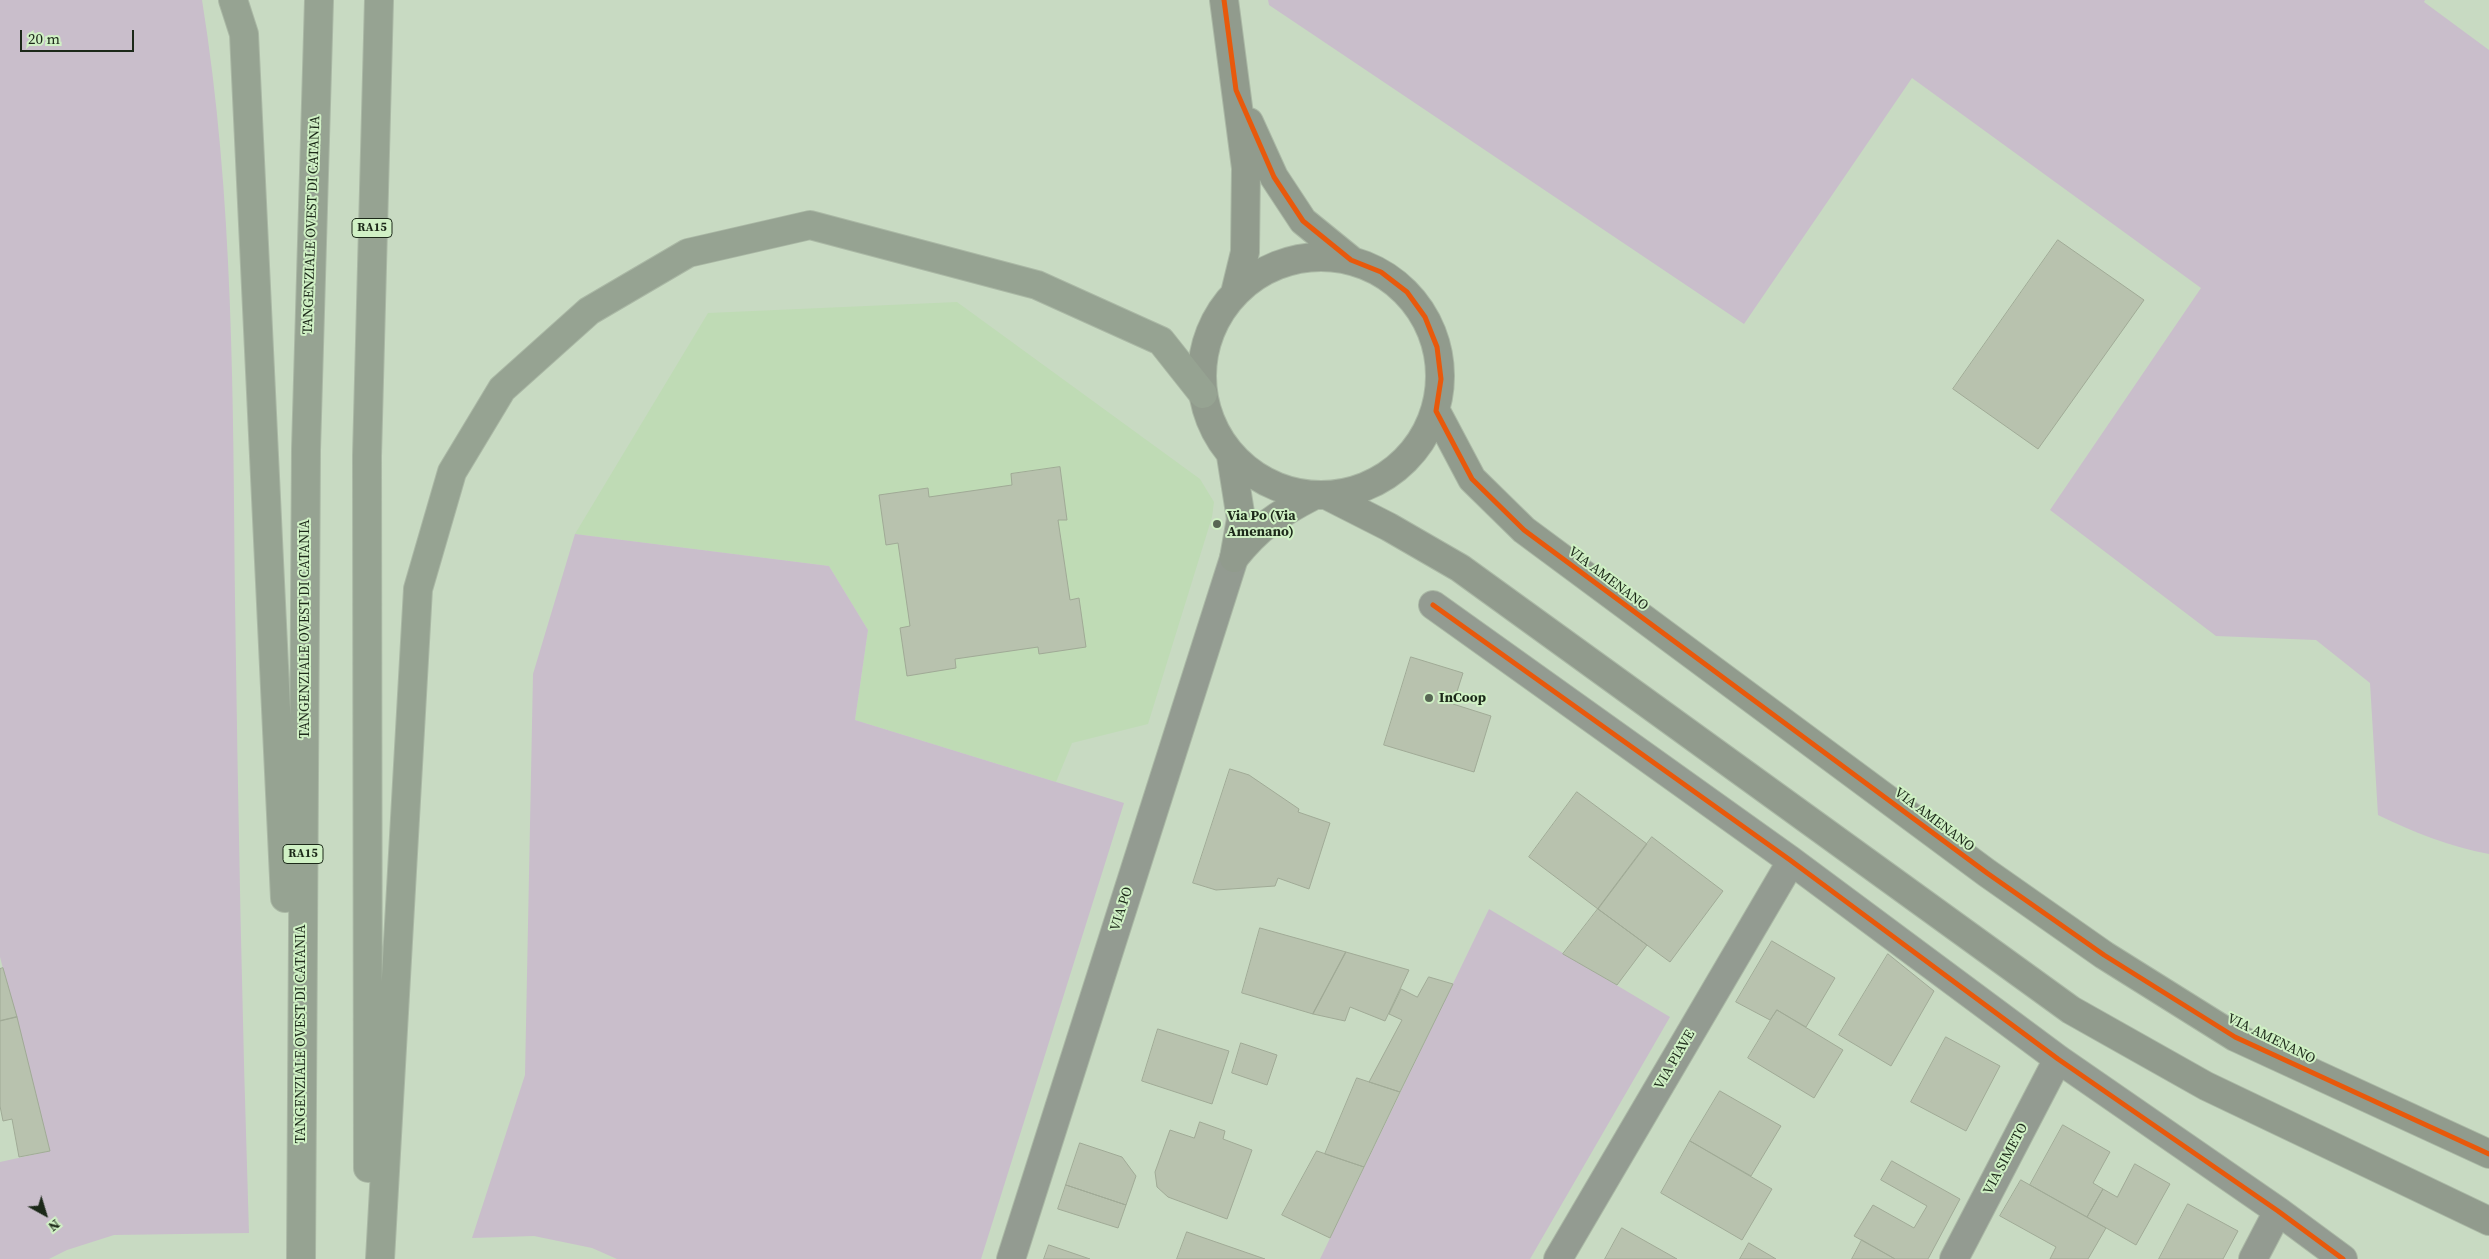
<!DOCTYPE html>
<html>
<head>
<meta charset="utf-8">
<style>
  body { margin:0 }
  #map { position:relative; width:2489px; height:1259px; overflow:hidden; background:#c8dac2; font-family:"Source Serif 4",serif }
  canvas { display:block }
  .north { position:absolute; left:20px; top:1189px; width:50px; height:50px; -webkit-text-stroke:4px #d0f1c5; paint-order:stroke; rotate:141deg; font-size:14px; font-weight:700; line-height:20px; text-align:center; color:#1c2919 }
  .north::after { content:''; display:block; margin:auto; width:18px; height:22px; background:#1c2919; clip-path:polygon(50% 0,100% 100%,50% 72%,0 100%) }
  .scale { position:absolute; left:20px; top:30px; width:114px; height:22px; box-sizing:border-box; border:2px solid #1c2919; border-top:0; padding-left:6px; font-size:15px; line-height:18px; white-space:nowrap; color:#1c2919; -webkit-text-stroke:4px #d0f1c5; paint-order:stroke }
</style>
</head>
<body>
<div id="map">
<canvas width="2489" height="1259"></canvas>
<div class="north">N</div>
<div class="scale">20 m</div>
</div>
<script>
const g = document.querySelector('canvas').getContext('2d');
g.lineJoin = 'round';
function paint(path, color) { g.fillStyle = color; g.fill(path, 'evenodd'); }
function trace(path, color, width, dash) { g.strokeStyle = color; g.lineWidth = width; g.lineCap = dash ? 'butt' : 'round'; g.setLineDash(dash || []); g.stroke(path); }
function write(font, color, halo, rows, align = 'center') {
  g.font = font + ' "Source Serif 4",serif'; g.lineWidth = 4; g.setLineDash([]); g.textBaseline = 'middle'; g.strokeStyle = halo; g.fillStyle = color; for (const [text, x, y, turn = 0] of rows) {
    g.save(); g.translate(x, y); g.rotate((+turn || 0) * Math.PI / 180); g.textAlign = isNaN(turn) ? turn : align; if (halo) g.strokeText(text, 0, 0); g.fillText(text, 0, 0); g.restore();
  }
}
paint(new Path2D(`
  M957,302L1200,479L1214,502L1212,517L1148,724L1072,743L1056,782L855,720L868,630L829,566L575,534L708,313Z`), '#bfdbb5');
paint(new Path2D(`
  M0,0H202C234,198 233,400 235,600C238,811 242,1022 249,1233L114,1235L67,1250L49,1259H0V1162L50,1151L0,957Z
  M1268,0H2425L2424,2L2489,50V854C2450,847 2413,832 2378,815L2370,683L2316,640L2216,636L2050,510L2201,288L1912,78L1744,324L1269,5Z
  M575,534L829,566L868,630L855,720L1124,803L981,1259H617L592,1248L534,1236L472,1238L525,1075L533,674Z
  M1489,909L1670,1017L1530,1259H1320Z`), '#c9becb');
const building = new Path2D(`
  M2058,240L2144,300L2038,449L1953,389Z
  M1060,467L1067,520H1058L1070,600L1079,598L1086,647L1039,654L1038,647L955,659L956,668L907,676L900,628L910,626L898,543L886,545L879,495L928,488L929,497L1012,485L1011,474Z
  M1411,657L1463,673L1453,704L1491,716L1474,772L1384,745Z
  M1230,769L1249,775L1299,809L1298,812L1330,823L1309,889L1278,878L1275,886L1216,890L1193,883Z
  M1577,792L1647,844L1598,909L1529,857Z
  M1652,837L1723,891L1670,962L1598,909Z
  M1598,909L1647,945L1617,985L1563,954Z
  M1260,928L1346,952L1313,1014L1242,993Z
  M1772,941L1835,978L1806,1027L1777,1010L1770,1020L1736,1002Z
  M1346,952L1409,970L1385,1021L1350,1007L1345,1021L1313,1014Z
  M1888,954L1934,991L1891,1066L1839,1035Z
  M3,968L17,1017L0,1021V969Z
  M1429,977L1453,984L1400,1092L1369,1082L1402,1020L1389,1014L1401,989L1417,997Z
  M1777,1010L1843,1050L1814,1098L1748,1058Z
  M17,1017L50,1151L19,1157L12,1119L3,1121L0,1106V1021Z
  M1158,1029L1229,1051L1212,1104L1142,1081Z
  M1946,1037L2000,1066L1966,1131L1911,1102Z
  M1241,1043L1277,1055L1267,1085L1232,1073Z
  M1357,1078L1400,1092L1364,1167L1325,1154Z
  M1720,1091L1781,1126L1751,1176L1690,1141Z
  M1200,1122L1225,1131L1223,1139L1252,1150L1227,1219L1168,1197L1157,1187L1155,1172L1170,1130L1194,1138Z
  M2063,1125L2110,1152L2093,1183L2103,1189L2087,1217L2030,1185Z
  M1690,1141L1772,1189L1742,1240L1661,1193Z
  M1080,1143L1122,1157L1136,1176L1126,1205L1066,1185Z
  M1317,1151L1364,1167L1330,1238L1282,1215Z
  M1892,1161L1960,1199L1928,1259H1895L1854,1236L1873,1205L1914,1228L1927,1206L1881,1180Z
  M2135,1164L2170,1184L2136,1245L2087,1217L2103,1189L2117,1197Z
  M2021,1180L2106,1228L2088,1259H2050L2056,1247L2000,1216Z
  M1066,1185L1126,1205L1118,1228L1058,1209Z
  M2188,1204L2238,1231L2223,1259H2159Z
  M1622,1228L1677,1259H1605Z
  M1187,1232L1265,1259H1177Z
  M1862,1240L1895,1259H1852Z
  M1749,1243L1776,1259H1740Z
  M1049,1245L1090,1259H1044Z`);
paint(building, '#b8c2ae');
trace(building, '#a0aa96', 1);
const street = new Path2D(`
  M1433,605L1790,860L2058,1059L2278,1211L2343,1259
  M1011,1259L1234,558
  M1558,1259L1785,872L1790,860
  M1954,1259L2058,1059
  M2253,1259L2278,1211`);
const secondary = new Path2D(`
  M1224,0L1246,168L1245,252L1235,293
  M1249,122L1274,177L1303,221L1351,260
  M1202 376a119 119 0 1 1 238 0a119 119 0 1 1-238 0Z
  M1436,411L1472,479L1524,530L1987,873L2104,955L2235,1037L2489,1154
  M1231,456L1241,519L1234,558
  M1326,495L1389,527L1460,568L2071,1010L2206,1086L2489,1221
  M1234,558C1259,527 1278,514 1313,496`);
const highway = new Path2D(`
  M233,0L244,34L285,898
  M368,1168L367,456L379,0
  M301,1259L306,450L319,0
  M380,1259L418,589L452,472L502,389L589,311L688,253L810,225L1037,285L1161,341L1203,394`);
trace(street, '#aab8a5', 30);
trace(secondary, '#aab8a5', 30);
trace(highway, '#aab8a5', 30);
trace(street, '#939b91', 28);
trace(secondary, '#919b8d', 28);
trace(highway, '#96a392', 28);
trace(new Path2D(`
  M1224,0L1236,90L1274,177L1303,221L1351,260L1381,272L1407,292L1425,317L1437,347L1441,379L1436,411L1472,479L1524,530L1987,873L2104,955L2235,1037L2489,1154
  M1433,605L1790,860L2058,1059L2278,1211L2343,1259`), '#e8590c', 5);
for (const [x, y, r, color] of [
  [1217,524,5,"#586754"],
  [1429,698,5,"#586754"]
]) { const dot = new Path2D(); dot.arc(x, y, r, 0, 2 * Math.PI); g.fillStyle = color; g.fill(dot); trace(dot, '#d0f1c5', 2); }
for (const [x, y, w] of [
  [372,228,40],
  [303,854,40]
]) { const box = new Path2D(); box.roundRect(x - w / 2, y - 9.5, w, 19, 4); g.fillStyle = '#d0f1c5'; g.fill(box); trace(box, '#1c2919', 1); }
write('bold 12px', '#1c2919', null, [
  ["RA15",372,228],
  ["RA15",303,854]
]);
write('14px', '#1c2919', '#d0f1c5', [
  ["TANGENZIALE OVEST DI CATANIA",312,225,-88],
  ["VIA AMENANO",1608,579,37],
  ["TANGENZIALE OVEST DI CATANIA",305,629,-90],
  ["VIA AMENANO",1934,820,37],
  ["VIA PO",1122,909,-72],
  ["TANGENZIALE OVEST DI CATANIA",301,1034,-90],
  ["VIA AMENANO",2271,1039,26],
  ["VIA PIAVE",1675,1060,-60],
  ["VIA SIMETO",2006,1159,-62]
]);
write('bold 14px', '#1c2919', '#d0f1c5', [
  ["Via Po (Via",1227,516],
  ["Amenano)",1227,532],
  ["InCoop",1439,698]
], 'left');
</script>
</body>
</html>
